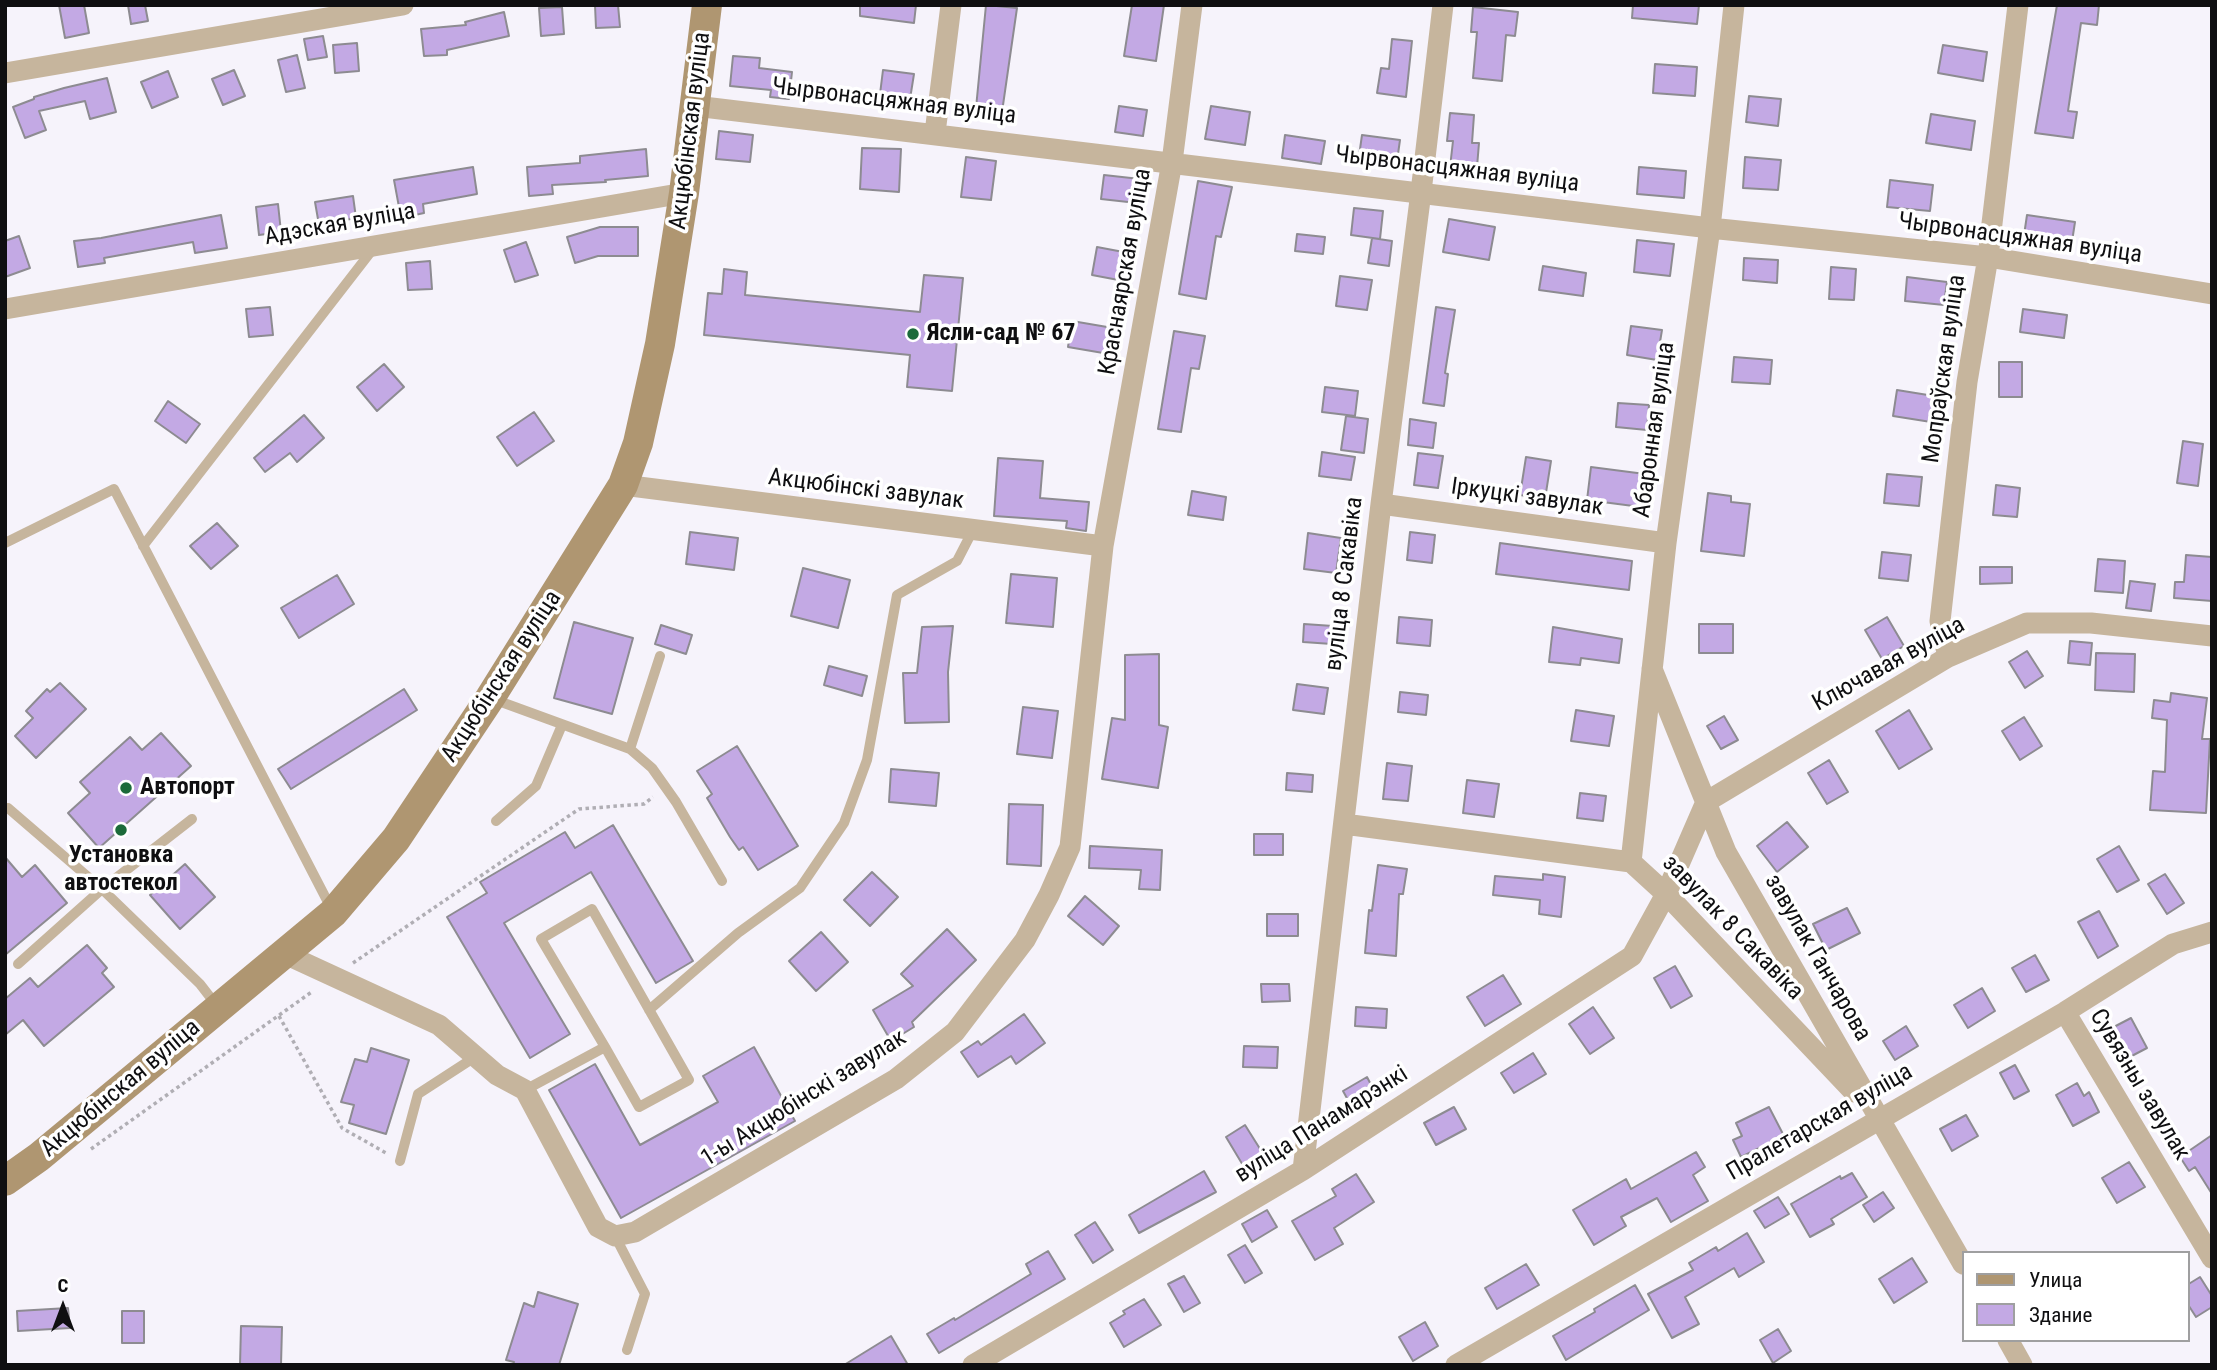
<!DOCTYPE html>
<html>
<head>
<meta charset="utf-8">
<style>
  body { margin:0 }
  #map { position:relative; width:2217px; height:1370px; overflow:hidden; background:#f6f3fb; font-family:"Roboto Condensed",sans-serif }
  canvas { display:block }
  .frame { position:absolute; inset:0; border:7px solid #0f0f11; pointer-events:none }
  .legend { position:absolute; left:1962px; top:1251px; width:228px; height:91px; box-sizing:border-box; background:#fff; border:2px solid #9f9fa0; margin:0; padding:9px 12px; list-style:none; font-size:21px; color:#0f0f11 }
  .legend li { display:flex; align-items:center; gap:14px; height:35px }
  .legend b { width:35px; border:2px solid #9f9fa0 }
  .north { position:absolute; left:28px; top:1272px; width:70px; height:70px; -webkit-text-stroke:5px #fff; paint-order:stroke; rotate:0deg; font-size:19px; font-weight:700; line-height:28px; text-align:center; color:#0f0f11 }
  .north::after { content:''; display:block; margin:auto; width:24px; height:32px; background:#0f0f11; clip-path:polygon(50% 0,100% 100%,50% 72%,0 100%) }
</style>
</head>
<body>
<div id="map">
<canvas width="2217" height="1370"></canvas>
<div class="frame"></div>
<ul class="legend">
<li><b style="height:9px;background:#af9671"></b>Улица</li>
<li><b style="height:19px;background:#c3a9e4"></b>Здание</li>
</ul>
<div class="north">С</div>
</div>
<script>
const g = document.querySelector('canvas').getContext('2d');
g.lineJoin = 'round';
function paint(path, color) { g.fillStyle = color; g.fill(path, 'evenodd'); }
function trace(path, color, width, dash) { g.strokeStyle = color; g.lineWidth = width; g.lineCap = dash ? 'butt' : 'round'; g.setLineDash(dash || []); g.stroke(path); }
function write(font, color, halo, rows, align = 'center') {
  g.font = font + ' "Roboto Condensed",sans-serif'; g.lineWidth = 7; g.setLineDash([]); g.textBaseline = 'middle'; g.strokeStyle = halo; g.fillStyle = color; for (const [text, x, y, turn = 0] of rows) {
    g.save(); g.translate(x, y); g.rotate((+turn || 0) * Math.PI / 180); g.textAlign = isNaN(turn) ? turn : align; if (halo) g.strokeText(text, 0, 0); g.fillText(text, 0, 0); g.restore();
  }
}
const building = new Path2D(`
  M59,5H84L89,33L65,38Z
  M128,5H145L148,21L131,24Z
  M595,5H618L620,27L596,28Z
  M860,5H916L914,23L860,16Z
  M986,5L1017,8L1002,112L976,108Z
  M1132,5H1164L1156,61L1124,56Z
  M1633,5H1699L1697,24L1632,18Z
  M2057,5H2099L2097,25L2081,23L2068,111L2077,112L2073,138L2035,133Z
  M562,7L564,34L541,36L539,8Z
  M1473,7L1518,12L1515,36L1506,35L1502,81L1473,78L1477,32H1471Z
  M504,12L509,36L447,50V55L424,56L421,29L466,25L465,22Z
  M323,36L327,57L308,60L304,39Z
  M1392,39L1412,41L1406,97L1377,93L1381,68L1389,69Z
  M357,43L359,71L335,73L333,45Z
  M1943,45L1987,52L1983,81L1938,73Z
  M297,55L305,88L286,92L278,60Z
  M733,56L760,58L759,68L792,72L789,99L770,97L771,90L730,86Z
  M1655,64L1697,67L1695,96L1653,93Z
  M234,70L245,96L223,105L212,79Z
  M883,70L914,74L910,99L880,94Z
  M168,71L178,97L152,108L141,82Z
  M107,78L116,112L90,119L85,101L39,111L46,130L25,138L13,107L34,99V97L64,88Z
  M1749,96L1781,99L1778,126L1746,122Z
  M1119,106L1147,110L1143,136L1115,132Z
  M1211,106L1250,112L1245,145L1205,139Z
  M1450,113L1474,115L1472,143H1479L1476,179L1449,176L1453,141H1447Z
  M1931,114L1975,121L1971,150L1926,143Z
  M719,131L753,135L750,162L716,159Z
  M1285,135L1325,141L1321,164L1282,158Z
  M1362,135L1400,140L1396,168L1358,163Z
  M862,148L901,149L899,192L860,189Z
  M646,149L648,176L605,180L606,182L552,185L553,194L529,196L527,167L580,163V156Z
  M966,157L996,161L991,200L961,197Z
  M1745,157L1781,160L1778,190L1743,188Z
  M473,167L477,194L423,204L424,213L401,218L394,180Z
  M1639,167L1686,171L1684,198L1637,194Z
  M1104,175L1140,179L1137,203L1101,199Z
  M1890,180L1933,185L1930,211L1887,207Z
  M1198,181L1232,187L1221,237L1216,236L1206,299L1179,294Z
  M353,196L356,218L319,225L315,202Z
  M278,204L281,232L259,235L256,207Z
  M1354,208L1383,211L1380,239L1351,235Z
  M221,215L227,248L195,253L193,242L104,258L105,263L78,267L74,241L101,238Z
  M2027,215L2075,222L2071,248L2023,242Z
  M1449,219L1495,227L1489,260L1443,252Z
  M600,227H638V256H598L575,263L567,237Z
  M1297,234L1325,237L1323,254L1295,251Z
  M19,236L30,268L5,277V241Z
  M1372,238L1392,241L1389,266L1368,263Z
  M1637,240L1674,244L1670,276L1634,272Z
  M526,242L538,275L515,282L504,250Z
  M1097,247L1134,254L1129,282L1092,275Z
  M1744,258L1778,260L1777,283L1743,280Z
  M430,261L432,289L408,290L406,263Z
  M1543,266L1586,273L1583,296L1539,290Z
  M1831,267L1856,269L1854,300L1829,299Z
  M724,269L747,272L745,295L920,312L924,275L963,278L952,391L907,387L910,355L704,335L708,293L722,294Z
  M1340,276L1372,280L1367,310L1336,306Z
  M1907,277L1947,282L1944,305L1905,301Z
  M270,307L273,335L249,337L246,309Z
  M1436,307L1455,310L1445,373L1448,374L1444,406L1423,403Z
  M2023,309L2067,315L2064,338L2020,332Z
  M1072,321L1113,328L1109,354L1068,347Z
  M1631,326L1662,330L1657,360L1627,355Z
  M1174,331L1205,336L1199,369L1191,368L1181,432L1158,429Z
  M1734,357L1772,360L1770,384L1732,382Z
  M1999,362H2022V397H1999Z
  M384,364L404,387L377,411L357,387Z
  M1325,387L1358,391L1355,416L1322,412Z
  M1897,390L1934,396L1931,422L1893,416Z
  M168,401L200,424L186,443L155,421Z
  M1618,403L1649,405L1647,430L1616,427Z
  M534,412L554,441L517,466L497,437Z
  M304,415L324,438L297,462L290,453L265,472L254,458Z
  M1346,416L1368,419L1364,453L1341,450Z
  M1410,419L1436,423L1433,448L1408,445Z
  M2183,441L2203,444L2198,486L2177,483Z
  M1322,452L1355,457L1351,480L1319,476Z
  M1418,453L1443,456L1438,488L1414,485Z
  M1526,457L1551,461L1545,499L1520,495Z
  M998,458L1043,461L1040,498L1089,502L1086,531L1066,528L1067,521L994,516Z
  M1591,467L1645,474L1641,507L1587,500Z
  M1887,474L1922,477L1919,506L1884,503Z
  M1996,485L2020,488L2017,517L1993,515Z
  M1192,491L1226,497L1223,520L1188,515Z
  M1708,493L1731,496V502L1750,504L1744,556L1701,551Z
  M217,523L238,546L211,569L190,546Z
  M690,532L738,538L734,570L686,564Z
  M1410,532L1435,535L1432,563L1407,560Z
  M1308,533L1341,538L1336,573L1304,569Z
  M1500,543L1632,561L1629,590L1496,574Z
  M1882,552L1911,555L1908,581L1879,578Z
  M2186,555L2212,557V601L2174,598L2175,582H2184Z
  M2098,559L2125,561L2123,593L2095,591Z
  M1980,567H2012V583L1980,584Z
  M803,568L850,580L838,628L791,616Z
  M1011,574L1057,578L1053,627L1006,623Z
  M337,575L354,604L299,638L281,608Z
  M2130,581L2155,584L2151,611L2126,608Z
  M1399,617L1432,620L1430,646L1397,643Z
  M1887,617L1904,646L1882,659L1865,630Z
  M574,622L633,638L612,714L554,698Z
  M1304,624L1333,626L1332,644L1303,642Z
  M1699,624H1733V653H1699Z
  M661,625L692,635L686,654L655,644Z
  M953,626L948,672L949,722L905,723L903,673H917L922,627Z
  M1553,627L1622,639L1619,663L1581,658L1580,665L1549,662Z
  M2070,641L2092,643L2090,665L2068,663Z
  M2027,651L2043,676L2025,688L2009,662Z
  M2096,653L2135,654L2134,692L2095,690Z
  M1159,654V725L1168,727L1158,788L1102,779L1112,718L1125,720V655Z
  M829,666L867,676L862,696L824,685Z
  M60,683L86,709L36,758L15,736L33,718L26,711L47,689L50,692Z
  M1297,684L1328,688L1324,714L1293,710Z
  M404,689L417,710L291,789L278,769Z
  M1400,692L1428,695L1426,715L1398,712Z
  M2171,693L2207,698L2202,739H2210L2206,813L2150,810L2153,771L2165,772L2167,720L2152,718L2154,700L2170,702Z
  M1023,707L1058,711L1052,758L1017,754Z
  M1576,710L1614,716L1609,746L1571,741Z
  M1909,710L1932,749L1899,769L1876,731Z
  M1724,716L1738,740L1721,749L1707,726Z
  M2024,717L2042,746L2020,760L2002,731Z
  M161,733L191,766L99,848L68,813L90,793L80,782L130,737L142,750Z
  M737,746L798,846L758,870L743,847L739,850L730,837L707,798L712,794L697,771Z
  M1829,760L1848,792L1827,804L1808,773Z
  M1387,763L1412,766L1408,801L1383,799Z
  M891,769L939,773L936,806L889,802Z
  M1287,773L1313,775L1312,792L1286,790Z
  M1467,780L1499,784L1494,817L1463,813Z
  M1580,793L1606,796L1603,821L1577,818Z
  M1009,804L1043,805L1041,866L1007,864Z
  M1787,822L1808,847L1777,872L1757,846Z
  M613,825L693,961L656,983L591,872L504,923L570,1034L530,1058L447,917L487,893L480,882L565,832L575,848Z
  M1254,834H1283V855H1254Z
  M1090,846L1162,850L1160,890L1139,889L1141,870L1089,868Z
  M2119,846L2139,880L2117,892L2097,859Z
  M5,857L22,877L35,865L67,903L5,955Z
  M185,864L215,897L180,929L150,895Z
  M1378,865L1407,869L1403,894H1399L1396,956L1365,953L1369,910L1372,911Z
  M872,872L898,897L870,926L844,900Z
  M1543,874L1565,877L1561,917L1539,914L1540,900L1493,895L1495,876L1543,880Z
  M2165,874L2184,903L2167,914L2148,884Z
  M1085,896L1119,926L1103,945L1068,916Z
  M1847,908L1860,933L1826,950L1813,924Z
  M2099,911L2118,946L2098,958L2078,922Z
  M1267,914H1298V936H1267Z
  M947,929L976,960L912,1022L914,1027L891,1041L873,1010L913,986L901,974Z
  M821,932L848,962L816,991L789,961Z
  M87,945L107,968L102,973L114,987L44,1046L23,1020L5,1035V999L30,978L38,987Z
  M2035,955L2049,980L2026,992L2012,968Z
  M1675,966L1692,996L1671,1008L1654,978Z
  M1503,975L1521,1004L1485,1026L1467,997Z
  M1261,984H1289L1290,1001L1262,1002Z
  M1982,988L1995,1011L1968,1028L1954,1005Z
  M1356,1007L1387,1009L1386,1028L1355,1026Z
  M1593,1007L1614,1038L1590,1054L1569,1024Z
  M1024,1014L1045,1043L1016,1064L1011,1056L978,1077L961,1052L978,1041L981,1045Z
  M2131,1018L2147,1048L2124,1060L2108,1030Z
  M1906,1026L1918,1046L1895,1060L1883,1041Z
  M1244,1046L1278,1047L1277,1068L1243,1067Z
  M754,1047L795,1121L621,1218L549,1090L595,1064L640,1145L718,1102L703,1076Z
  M371,1048L409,1060L386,1134L349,1123L354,1105L341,1102L355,1059L367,1062Z
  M1533,1053L1546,1074L1514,1093L1501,1073Z
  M2015,1065L2029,1091L2014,1099L2000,1073Z
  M1367,1077L1378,1098L1354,1111L1343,1091Z
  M2077,1083L2084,1096L2089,1092L2099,1112L2073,1126L2056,1095Z
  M1454,1107L1466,1129L1436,1145L1424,1123Z
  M1769,1107L1784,1136L1741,1157L1733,1140L1742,1136L1736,1123Z
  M1966,1115L1978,1136L1952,1151L1940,1129Z
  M1245,1125L1267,1160L1247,1172L1226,1137Z
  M2212,1135V1194L2195,1167L2189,1171L2180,1157Z
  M1696,1152L1705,1167L1693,1175L1708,1201L1671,1222L1657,1198L1621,1217L1626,1226L1594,1245L1573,1210L1626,1179L1631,1189Z
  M2129,1162L2145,1187L2117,1203L2102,1178Z
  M1204,1171L1216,1192L1139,1233L1129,1215Z
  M1852,1173L1867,1197L1831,1219L1834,1224L1810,1237L1791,1204L1840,1176L1841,1179Z
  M1356,1174L1374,1202L1334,1228L1343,1244L1315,1260L1292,1221L1336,1196L1332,1189Z
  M1883,1192L1894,1208L1874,1222L1863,1205Z
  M1778,1197L1789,1214L1765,1228L1754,1211Z
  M1267,1210L1277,1227L1252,1242L1242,1224Z
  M1095,1222L1113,1250L1093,1263L1075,1235Z
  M1747,1233L1764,1262L1739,1277L1734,1268L1685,1297L1699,1324L1672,1338L1648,1294L1693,1270L1689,1263L1716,1247L1718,1251Z
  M1245,1245L1262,1273L1245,1283L1228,1255Z
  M1048,1251L1065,1279L939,1353L927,1334L954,1318L955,1320L1031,1274L1026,1264Z
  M1912,1258L1927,1282L1894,1303L1879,1279Z
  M1526,1264L1539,1285L1497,1309L1485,1288Z
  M1184,1276L1200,1303L1184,1312L1168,1284Z
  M2200,1277L2212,1296V1307L2196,1317L2187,1303V1285Z
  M1635,1285L1649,1310L1566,1360L1553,1336L1595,1312L1594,1309Z
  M538,1292L578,1304L559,1365H513L514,1362L506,1360L524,1303L534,1307Z
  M1144,1299L1161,1325L1124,1347L1110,1323L1125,1314L1123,1311Z
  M68,1308L70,1328L18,1331L17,1311Z
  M122,1311H144V1343H122Z
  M1425,1322L1438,1346L1413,1361L1399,1337Z
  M241,1326L282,1327L281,1365H240Z
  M1778,1329L1791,1351L1773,1363L1760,1340Z
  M891,1336L908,1365H844Z`);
paint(building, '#c3a9e4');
trace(building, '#8d8b91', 2);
trace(new Path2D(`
  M353,963L579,809L644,804L653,797
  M279,1016L342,1128L386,1153
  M91,1149L313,991`), '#b0aeb4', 3.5, [3.5, 3.5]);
trace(new Path2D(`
  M5,543L114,489L332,910
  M143,546L373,249
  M493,699L630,749L652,768L676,802L722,881
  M630,749L660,656
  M8,808L102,889L192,819
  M496,821L536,786L562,725
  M18,964L102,889L200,984L217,1006
  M649,1010L738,933L800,888L844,823L867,760L897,595L957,561L973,530
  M525,1090L605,1047L541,939L592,909L689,1080L639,1107L605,1047
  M400,1161L418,1094L475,1057
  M615,1236L645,1294L627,1350`), '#c6b59d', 10);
trace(new Path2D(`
  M5,73L403,5
  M695,106L1710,228L1988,257L2212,294
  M935,133L951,5
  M5,309L684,193
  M623,485L1103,546
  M1381,504L1666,543
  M1948,657L1940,621L1967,382L1988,257L2018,5
  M1652,669L1726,852L1963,1264
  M1344,824L1631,862L1666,894L1854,1092
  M1631,862L1666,543L1710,228L1734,5
  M285,954L439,1025L497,1075L525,1090L598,1227L615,1236L635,1232L896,1079L955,1032L1025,940L1049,895L1070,847L1103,546L1172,162L1192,5
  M2065,1012L2212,1258
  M1303,1170L1381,504L1421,192L1443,5
  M2008,1340L2022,1365
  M973,1365L1303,1170L1632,956L1666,894L1706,802L1948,657L2027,623H2091L2212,636
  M1456,1365L2065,1012L2173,944L2212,932`), '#c6b59d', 21);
trace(new Path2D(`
  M5,1181L39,1157L333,913L396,839L490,698L623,485L638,443L660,344L684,193L707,5`), '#af9671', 30);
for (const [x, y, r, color] of [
  [913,334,7,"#1b6a3a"],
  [126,788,7,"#1b6a3a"],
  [121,830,7,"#1b6a3a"]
]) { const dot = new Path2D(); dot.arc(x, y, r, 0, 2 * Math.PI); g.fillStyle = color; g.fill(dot); trace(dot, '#fff', 2.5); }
write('24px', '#0f0f11', '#fff', [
  ["Чырвонасцяжная вуліца",894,102,7],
  ["Акцюбінская вуліца",691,131,-83],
  ["Чырвонасцяжная вуліца",1457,170,7],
  ["Адэская вуліца",340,225,-10],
  ["Чырвонасцяжная вуліца",2020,239,8],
  ["Краснаярская вуліца",1126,272,-80],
  ["Мопраўская вуліца",1945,369,-82],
  ["Абаронная вуліца",1655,430,-82],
  ["Акцюбінскі завулак",866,490,7],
  ["Іркуцкі завулак",1527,498,8],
  ["вуліца 8 Сакавіка",1345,584,-83],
  ["Ключавая вуліца",1889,665,-29],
  ["Акцюбінская вуліца",502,677,-57],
  ["завулак 8 Сакавіка",1732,928,46],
  ["завулак Ганчарова",1817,958,60],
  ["Сувязны завулак",2139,1085,59],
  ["Акцюбінская вуліца",121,1089,-40],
  ["1-ы Акцюбінскі завулак",804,1099,-32],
  ["Пралетарская вуліца",1820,1123,-30],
  ["вуліца Панамарэнкі",1322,1125,-32]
]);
write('bold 24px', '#0f0f11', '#fff', [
  ["Ясли-сад № 67",927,334],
  ["Автопорт",140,788],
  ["Установка",121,856,"center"],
  ["автостекол",121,884,"center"]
], 'left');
</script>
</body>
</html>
